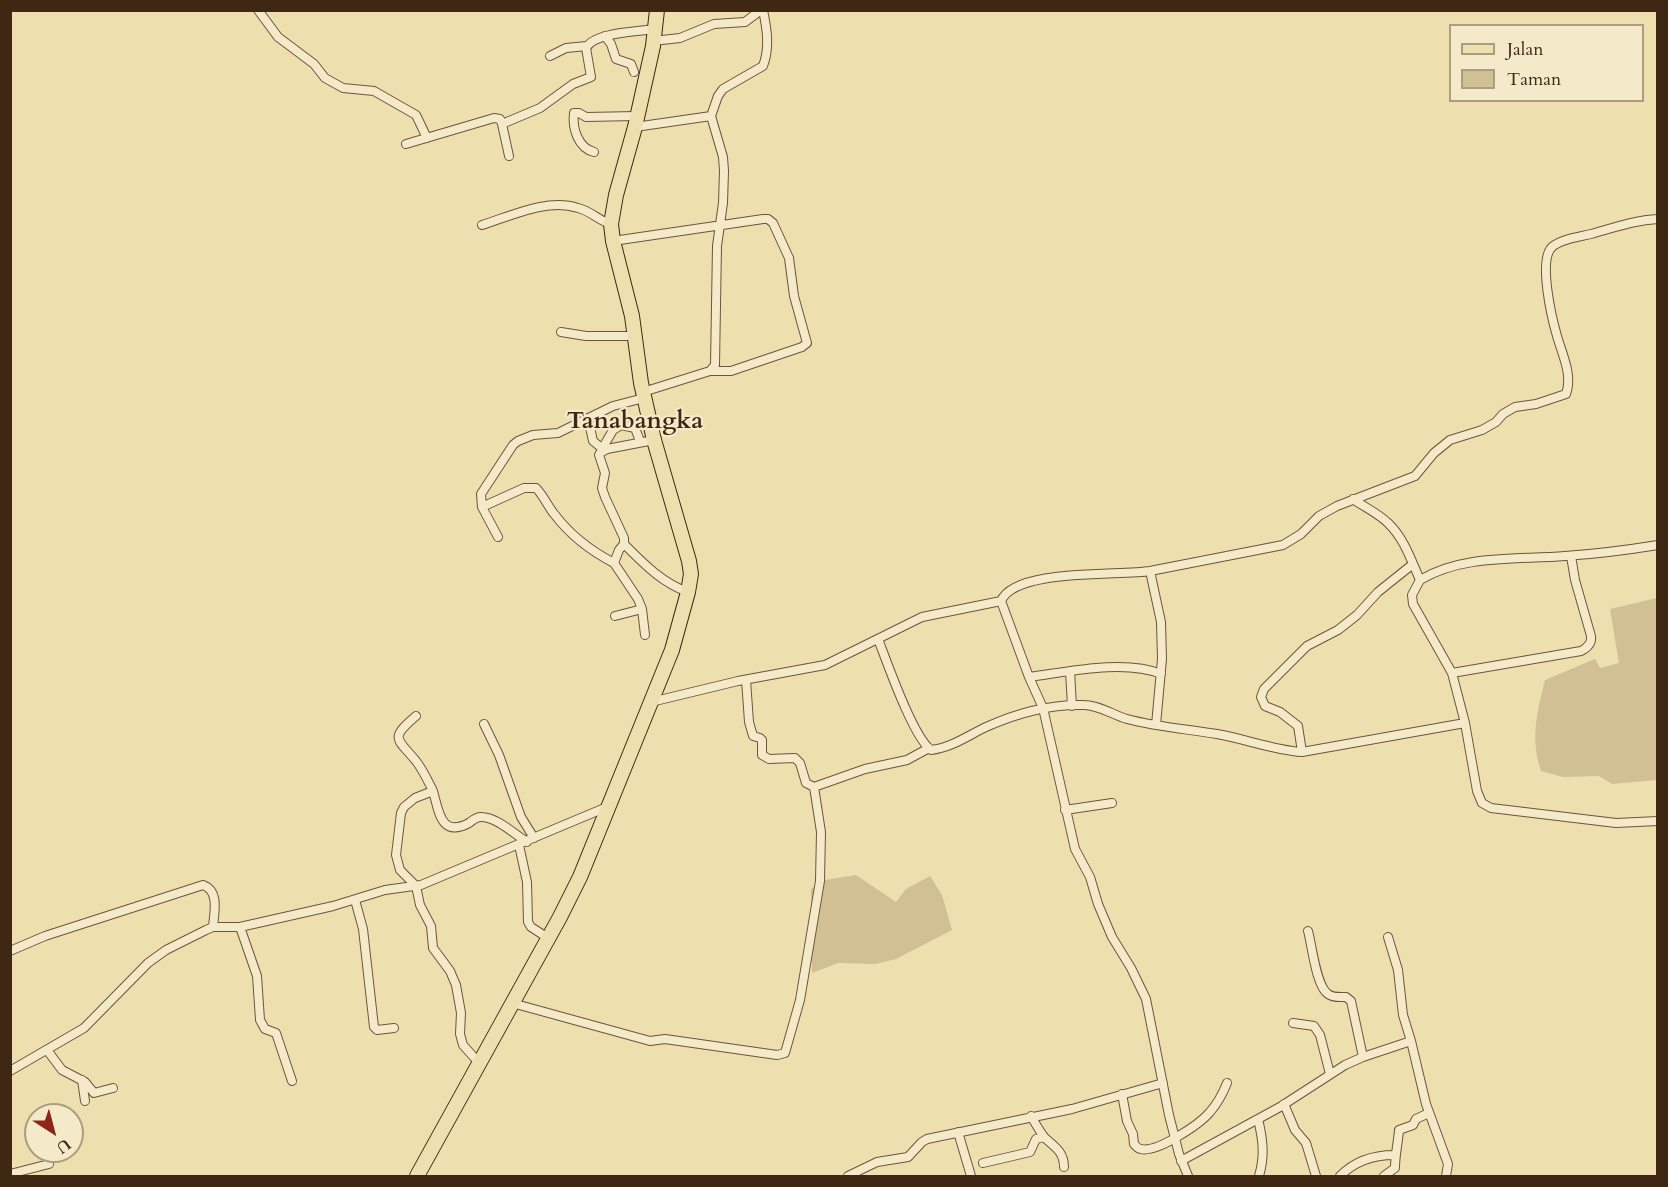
<!DOCTYPE html>
<html>
<head>
<meta charset="utf-8">
<style>
  body { margin:0 }
  #map { position:relative; width:1668px; height:1187px; overflow:hidden; background:#eedfae; font-family:Cardo,serif }
  canvas { display:block }
  .frame { position:absolute; inset:0; border:12px solid #3f2813; pointer-events:none }
  .legend { position:absolute; left:1449px; top:24px; width:195px; height:78px; box-sizing:border-box; background:#f4eaca; border:2px solid #ac9c81; margin:0; padding:8px 10px; list-style:none; font-size:18px; color:#3f2813 }
  .legend li { display:flex; align-items:center; gap:12px; height:30px }
  .legend b { width:30px; border:2px solid #ac9c81 }
  .north { position:absolute; left:24px; top:1103px; width:60px; height:60px; box-sizing:border-box; background:#f4eaca; border:2px solid #ac9c81; border-radius:50%; rotate:144deg; font-size:16px; font-weight:700; line-height:24px; text-align:center; color:#3f2813 }
  .north::after { content:''; display:block; margin:auto; width:21px; height:27px; background:#8f2418; clip-path:polygon(50% 0,100% 100%,50% 72%,0 100%) }
</style>
</head>
<body>
<div id="map">
<canvas width="1668" height="1187"></canvas>
<div class="frame"></div>
<ul class="legend">
<li><b style="height:8px;background:#eedfae"></b>Jalan</li>
<li><b style="height:16px;background:#d0c094"></b>Taman</li>
</ul>
<div class="north">U</div>
</div>
<script>
const g = document.querySelector('canvas').getContext('2d');
g.lineJoin = 'round';
function paint(path, color) { g.fillStyle = color; g.fill(path, 'evenodd'); }
function trace(path, color, width, dash) { g.strokeStyle = color; g.lineWidth = width; g.lineCap = dash ? 'butt' : 'round'; g.setLineDash(dash || []); g.stroke(path); }
function write(font, color, halo, rows, align = 'center') {
  g.font = font + ' Cardo,serif'; g.lineWidth = 4.5; g.setLineDash([]); g.textBaseline = 'middle'; g.strokeStyle = halo; g.fillStyle = color; for (const [text, x, y, turn = 0] of rows) {
    g.save(); g.translate(x, y); g.rotate((+turn || 0) * Math.PI / 180); g.textAlign = isNaN(turn) ? turn : align; if (halo) g.strokeText(text, 0, 0); g.fillText(text, 0, 0); g.restore();
  }
}
paint(new Path2D(`
  M1657,598V780L1612,784L1599,776L1563,777L1541,771C1530,739 1537,712 1545,680L1595,659L1600,668L1619,663L1610,609Z
  M856,875L896,902L906,889L930,876L942,895L952,930L896,959L875,964L838,963L812,973L811,889L825,880Z`), '#d0c094');
const street = new Path2D(`
  M258,10L278,37L314,64L325,78L343,88L374,91L416,115L427,138
  M605,36L611,44L616,59L631,64L634,72
  M653,41L680,38L714,24L745,22L761,10
  M550,56L566,48L587,46
  M635,127L711,116L718,96L723,89L763,66C770,48 767,29 763,10
  M406,144L494,118L500,119L502,124
  M594,152C578,148 572,128 574,113H579L586,117L637,116
  M509,156L502,124L540,108L573,84L591,77L586,48C595,32 637,32 654,29
  M482,225C511,216 547,198 578,208C591,211 599,221 611,224
  M613,241L763,219H768L773,223L789,258L794,296L807,343L802,347L731,371H710
  M561,332L586,336H636
  M643,392L710,371L715,365L717,246L723,203L724,171L723,157L711,116
  M588,418L593,441L604,450
  M602,449L613,430L621,425L635,428L640,441
  M1353,499C1364,507 1378,513 1388,523C1404,538 1411,560 1420,580L1412,595L1413,604L1452,673L1465,723L1477,791L1482,803L1491,808L1616,823L1658,821
  M482,507L524,488H536C544,496 548,507 555,515C571,536 591,551 614,563
  M498,537L482,507L481,494L513,445L518,441L533,435L558,433L613,406L644,398
  M624,544C643,563 662,583 688,592
  M1150,571L1161,622L1162,659L1156,725
  M1420,580C1463,554 1518,560 1565,556C1596,554 1627,550 1658,545
  M1001,601C1015,568 1118,576 1150,571L1283,545L1301,534L1319,516L1337,506L1415,476L1434,453L1450,440L1482,430L1496,422L1503,414L1515,407L1536,404L1566,394C1573,375 1562,354 1557,336C1552,319 1538,260 1552,247C1561,239 1579,237 1591,234C1613,228 1634,220 1658,219
  M615,616L642,609
  M645,635L642,609L638,599L614,563L619,550L624,544V538L605,497L602,488L605,473L599,455L600,453L607,449L654,440
  M878,639C887,662 913,737 931,750C951,748 969,735 986,727C1017,713 1049,704 1084,705C1099,705 1113,715 1127,719C1157,727 1187,729 1217,734C1246,739 1273,750 1302,752L1465,723
  M1070,671L1072,706
  M1452,673L1581,651C1587,648 1592,643 1591,636L1575,580L1571,556
  M1029,677C1067,672 1125,659 1161,674
  M746,680L749,722L753,736L760,738L762,740V755L769,759L795,758L800,763L806,783L814,787
  M651,702L738,681L825,665L922,617L1001,601L1029,677L1043,708L1075,849L1090,877L1098,904L1112,937L1131,968L1146,999L1169,1115L1179,1154L1188,1176
  M416,716C389,739 397,738 416,761C423,770 428,781 433,791
  M484,724L499,755L521,817L534,838
  M1302,752L1298,726L1280,712L1265,706L1261,697L1264,689L1307,646L1338,630L1357,615L1378,592L1413,564
  M1065,810L1112,803
  M519,845L527,882L528,922L531,927L548,938
  M355,900L363,929L374,1027L377,1030L394,1028
  M240,927L257,976L260,1020L265,1029L276,1033L292,1081
  M1308,931C1312,945 1316,986 1328,994C1333,998 1340,997 1346,997L1351,1001L1363,1057
  M1388,937L1398,970L1403,1015L1411,1041
  M10,951L45,936L203,885C220,891 214,913 213,927
  M512,1003L650,1041L665,1039L777,1055L785,1053L800,1000L820,881L821,832L814,787L865,769L907,760L929,748
  M1293,1023L1314,1026L1320,1035L1330,1074
  M47,1050L62,1070L85,1082L94,1093L113,1088
  M479,1063L463,1045L460,1034L461,1013L456,985L450,971L433,948L431,926L420,905L416,886L400,870L396,855L401,813L404,807L415,798L433,791C439,812 441,838 469,823C473,820 476,817 481,817C497,817 514,834 527,842
  M10,1071L84,1028L148,963L166,950L206,930L213,927H240L333,906L385,890L421,885L607,807
  M82,1080L85,1101
  M1122,1094L1127,1121L1133,1134L1134,1144C1136,1146 1138,1149 1141,1149C1157,1153 1200,1124 1210,1112C1217,1104 1223,1093 1227,1083
  M1284,1104L1295,1130L1306,1143L1316,1176
  M1031,1116C1035,1123 1040,1132 1045,1138C1055,1147 1064,1152 1064,1167
  M1258,1119C1263,1140 1265,1156 1259,1176
  M958,1132L971,1176
  M1181,1161L1280,1107L1345,1065L1363,1057L1411,1041L1426,1104L1448,1164L1446,1176
  M983,1163L1030,1152L1036,1139L1044,1137
  M10,1174L49,1164
  M848,1176L877,1162L908,1157L922,1142L927,1139L1072,1109L1163,1083
  M1340,1176C1355,1161 1373,1155 1394,1155
  M1384,1176L1395,1168C1395,1155 1398,1143 1399,1130L1413,1125L1416,1119L1429,1113`);
const primary = new Path2D(`
  M417,1176L560,917L580,877L672,650L688,592L691,574L689,561L654,440L641,383L632,316L613,241L611,224L616,195L635,127L653,46L657,10`);
trace(street, '#6b563a', 10);
trace(primary, '#3f2813', 16);
trace(street, '#f4eaca', 8);
trace(primary, '#eedfae', 14);
write('bold 24px', '#3f2813', '#f4eaca', [
  ["Tanabangka",635,422]
]);
</script>
</body>
</html>
